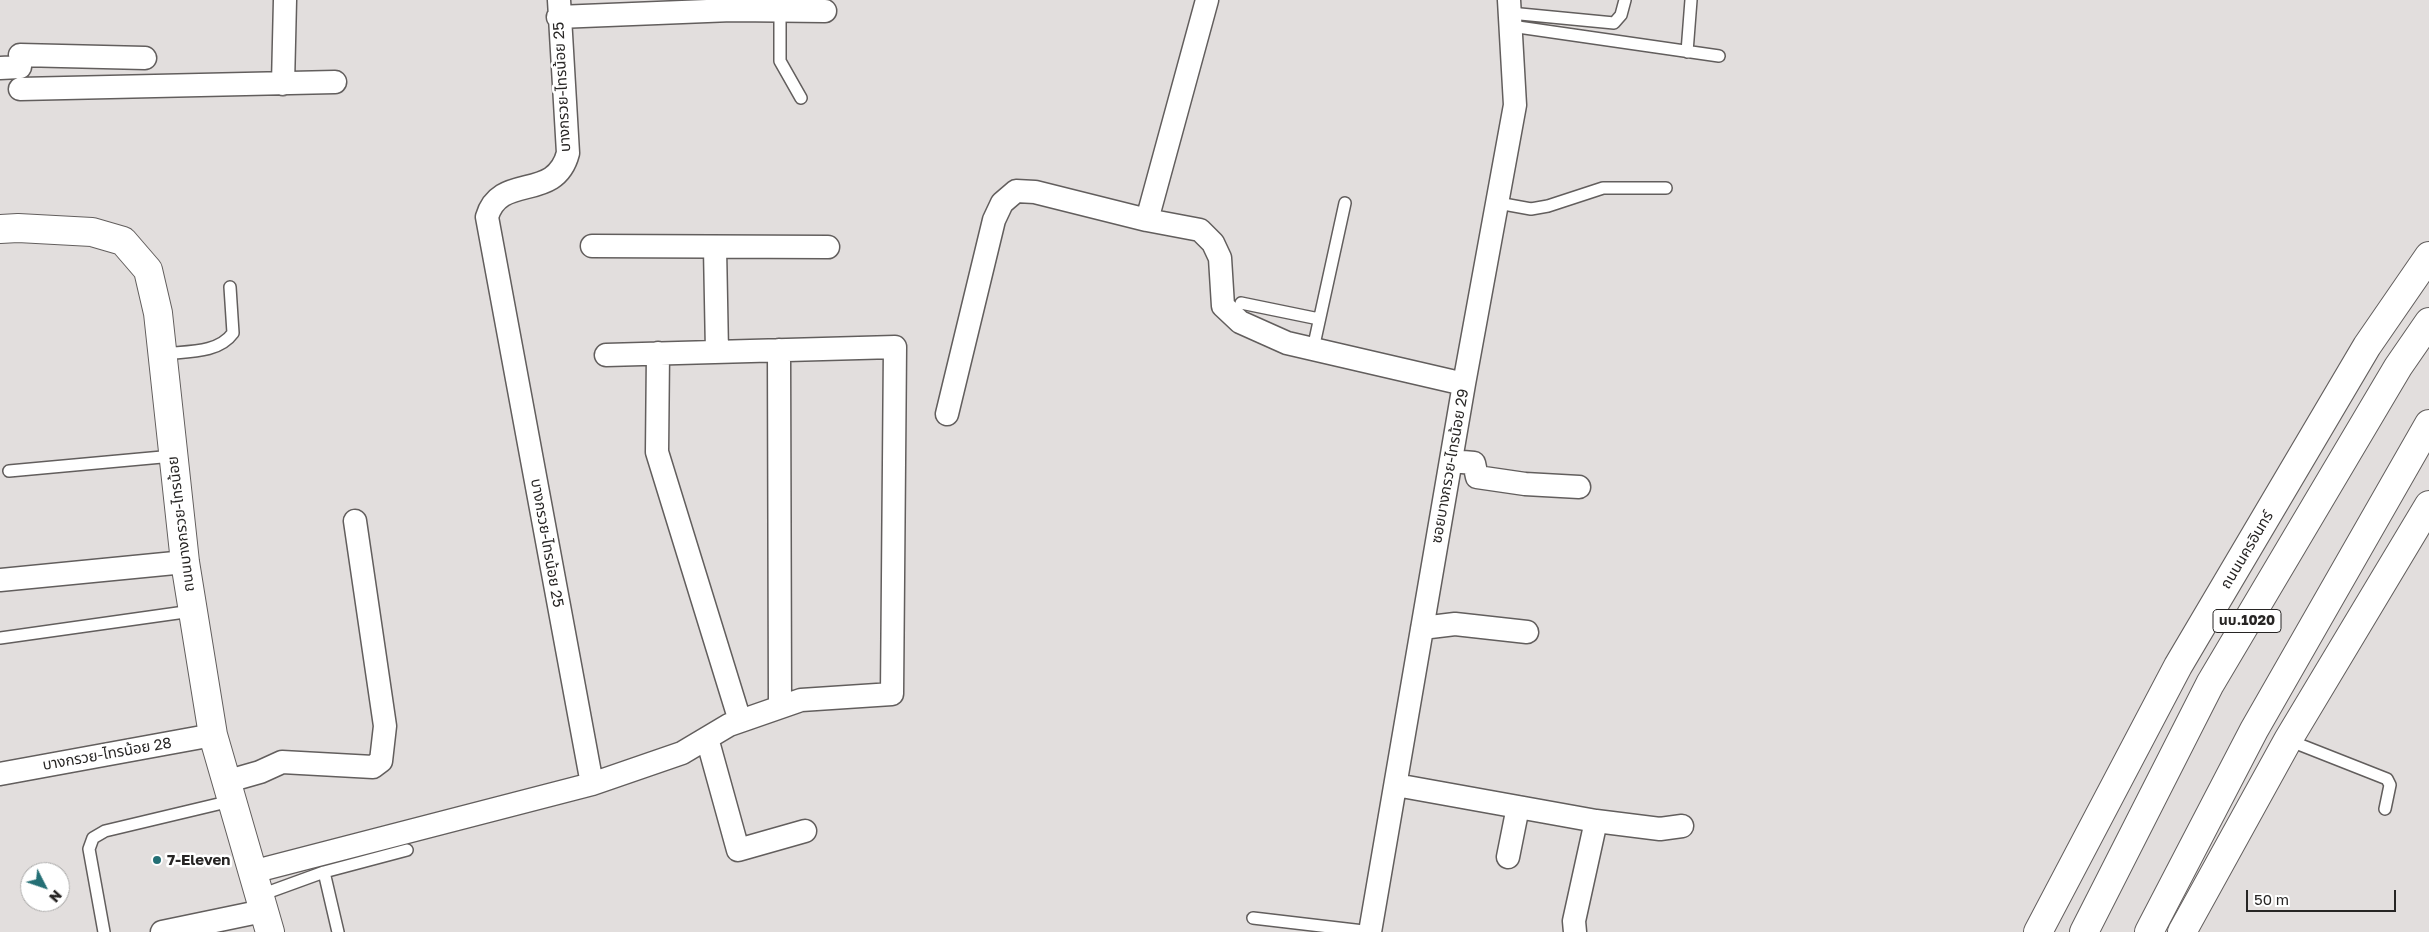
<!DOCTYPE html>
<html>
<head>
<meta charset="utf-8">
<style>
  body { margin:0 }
  #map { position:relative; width:2429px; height:932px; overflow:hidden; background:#e2dedd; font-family:"Golos Text",sans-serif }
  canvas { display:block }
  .north { position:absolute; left:20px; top:862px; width:50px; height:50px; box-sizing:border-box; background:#fff; border:1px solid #a9a8a7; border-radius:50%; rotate:131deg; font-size:14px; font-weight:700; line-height:20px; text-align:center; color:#272524 }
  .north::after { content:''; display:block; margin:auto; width:18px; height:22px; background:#246f75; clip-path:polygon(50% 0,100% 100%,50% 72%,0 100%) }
  .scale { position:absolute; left:2246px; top:890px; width:150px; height:22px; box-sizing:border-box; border:2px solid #272524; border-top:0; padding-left:6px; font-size:15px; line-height:18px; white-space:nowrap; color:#272524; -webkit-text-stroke:4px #fff; paint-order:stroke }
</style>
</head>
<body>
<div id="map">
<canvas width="2429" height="932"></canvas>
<div class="north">N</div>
<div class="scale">50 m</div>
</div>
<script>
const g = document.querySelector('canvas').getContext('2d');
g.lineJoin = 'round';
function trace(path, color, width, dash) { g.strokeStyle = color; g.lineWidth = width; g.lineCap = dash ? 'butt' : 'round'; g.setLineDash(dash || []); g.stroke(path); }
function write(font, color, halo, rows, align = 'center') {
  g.font = font + ' "Golos Text","Noto Sans Thai",sans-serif'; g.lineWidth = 5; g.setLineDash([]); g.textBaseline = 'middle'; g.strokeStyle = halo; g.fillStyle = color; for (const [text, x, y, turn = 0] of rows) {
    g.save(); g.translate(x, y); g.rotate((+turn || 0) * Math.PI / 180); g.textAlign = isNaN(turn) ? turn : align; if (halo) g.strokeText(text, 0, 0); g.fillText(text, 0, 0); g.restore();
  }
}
const lane = new Path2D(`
  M780,11V61L801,98
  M1510,13L1614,23L1621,15L1625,0
  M1511,26L1719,56
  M1687,52L1691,0
  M1498,203L1531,209L1548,206L1603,188H1666
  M1241,303L1319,319
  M1313,349L1345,203
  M162,354C186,351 218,354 233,333L230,287
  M9,471L173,456
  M0,638L192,611
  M2288,740L2387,779L2390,785L2385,809
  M324,872L338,932
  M258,896L324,872L407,850
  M1253,918L1372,932
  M104,932L89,849L93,838L105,831L231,801`);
const street = new Path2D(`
  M559,0L568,153C555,203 500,172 487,217L592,784
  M558,17L732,10L825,11
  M20,55L145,58
  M0,68L20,67
  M283,84L285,0
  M20,89L335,82
  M1147,220L1207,0
  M592,246L828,247
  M715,248L717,352
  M779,350L780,707
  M658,353L657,452L740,721
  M947,414L994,220L1002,203L1016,191L1035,192L1147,220L1200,230L1213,243L1220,258L1223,306L1240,322L1287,343L1464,384
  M1451,461L1474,463L1477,477L1525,484L1579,487
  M0,580L185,562
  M1422,628L1455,624L1527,632
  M707,738L738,850L805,831
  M0,774L213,735
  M225,782L260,772L282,762L373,767L381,761L385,726L355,521
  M1396,785L1596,821L1574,921L1575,932
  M1596,821L1660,829L1682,826
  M1508,857L1518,807
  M252,872L592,784L682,753L729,725L801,700L892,694L895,347L606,355
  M162,932L263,911
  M1370,932L1464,384L1515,105L1509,0`);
const secondary = new Path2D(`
  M0,229L18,228L92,232L123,241L148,270L158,313L185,562L213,735L270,932
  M2038,932L2178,666L2367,346L2429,256
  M2182,932L2288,740L2429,505`);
const primary = new Path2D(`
  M2084,932L2210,684L2398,367L2429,322
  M2149,932L2254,730L2429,424`);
trace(lane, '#625e5d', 14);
trace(street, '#625e5d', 25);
trace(secondary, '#625e5d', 30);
trace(primary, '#625e5d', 30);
trace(lane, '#fff', 11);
trace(street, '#fff', 22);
trace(secondary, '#fff', 28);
trace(primary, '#fff', 28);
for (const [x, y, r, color] of [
  [157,860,5,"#246f75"]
]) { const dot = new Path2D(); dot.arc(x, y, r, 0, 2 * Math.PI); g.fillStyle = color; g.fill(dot); trace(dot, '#fff', 2); }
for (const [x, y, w] of [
  [2247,621,68]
]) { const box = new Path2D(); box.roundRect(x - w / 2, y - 11.5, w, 23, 4); g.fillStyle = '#fff'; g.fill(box); trace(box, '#272524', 1); }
write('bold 14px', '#272524', null, [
  ["นบ.1020",2247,621]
]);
write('15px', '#272524', '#fff', [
  ["บางกรวย-ไทรน้อย 25",562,87,-93],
  ["ซอยบางกรวย-ไทรน้อย 29",1450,466,-80],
  ["ถนนบางกรวย-ไทรน้อย",181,524,-97],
  ["บางกรวย-ไทรน้อย 25",547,543,80],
  ["ถนนนครอินทร์",2247,550,-59],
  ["บางกรวย-ไทรน้อย 28",107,754,-10]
]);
write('bold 15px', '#272524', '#fff', [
  ["7-Eleven",167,860]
], 'left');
</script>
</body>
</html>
